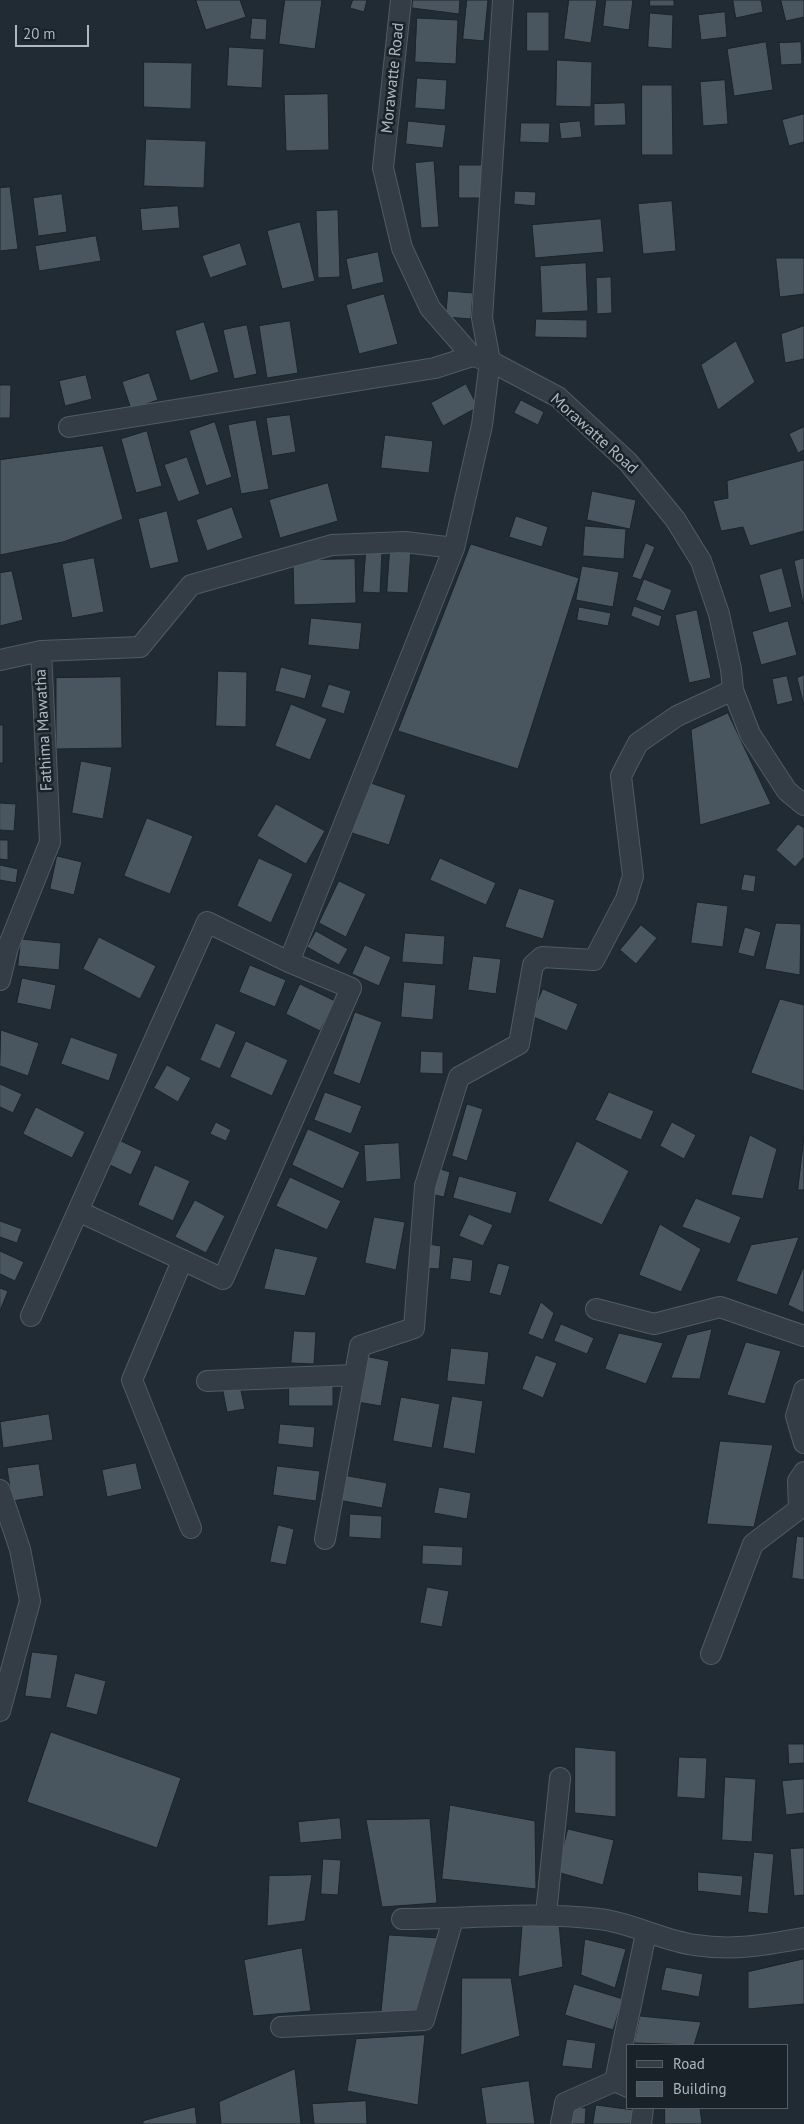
<!DOCTYPE html>
<html>
<head>
<meta charset="utf-8">
<style>
  body { margin:0 }
  #map { position:relative; width:804px; height:2124px; overflow:hidden; background:#212b34; font-family:"PT Sans",sans-serif }
  canvas { display:block }
  .legend { position:absolute; left:626px; top:2044px; width:162px; height:65px; box-sizing:border-box; background:#1a2229; border:1px solid #555e66; margin:0; padding:6px 9px; list-style:none; font-size:15px; color:#aeb8c2 }
  .legend li { display:flex; align-items:center; gap:10px; height:25px }
  .legend b { width:25px; border:1px solid #555e66 }
  .scale { position:absolute; left:15px; top:25px; width:74px; height:22px; box-sizing:border-box; border:2px solid #aeb8c2; border-top:0; padding-left:6px; font-size:15px; line-height:18px; white-space:nowrap; color:#aeb8c2; -webkit-text-stroke:4px #1a2229; paint-order:stroke }
</style>
</head>
<body>
<div id="map">
<canvas width="804" height="2124"></canvas>
<ul class="legend">
<li><b style="height:6px;background:#343d45"></b>Road</li>
<li><b style="height:14px;background:#495660"></b>Building</li>
</ul>
<div class="scale">20 m</div>
</div>
<script>
const g = document.querySelector('canvas').getContext('2d');
g.lineJoin = 'round';
function paint(path, color) { g.fillStyle = color; g.fill(path, 'evenodd'); }
function trace(path, color, width, dash) { g.strokeStyle = color; g.lineWidth = width; g.lineCap = dash ? 'butt' : 'round'; g.setLineDash(dash || []); g.stroke(path); }
function write(font, color, halo, rows, align = 'center') {
  g.font = font + ' "PT Sans",sans-serif'; g.lineWidth = 5; g.setLineDash([]); g.textBaseline = 'middle'; g.strokeStyle = halo; g.fillStyle = color; for (const [text, x, y, turn = 0] of rows) {
    g.save(); g.translate(x, y); g.rotate((+turn || 0) * Math.PI / 180); g.textAlign = isNaN(turn) ? turn : align; if (halo) g.strokeText(text, 0, 0); g.fillText(text, 0, 0); g.restore();
  }
}
const building = new Path2D(`
  M196,0H240L246,17L206,30Z
  M285,0H322L315,49L279,44Z
  M353,0H367L364,12L350,8Z
  M413,0H460L459,14L412,8Z
  M467,0H488L484,41L463,39Z
  M569,0H597L591,43L564,39Z
  M606,0H633L629,30L603,26Z
  M650,0H674V6H650Z
  M733,0H761L763,12L736,18Z
  M781,0H804V17L786,21Z
  M527,12H549V51H527Z
  M725,12L727,37L701,40L698,15Z
  M650,13L673,15L672,49L648,47Z
  M252,18L267,19L266,40L250,39Z
  M417,18L458,20L456,64L415,62Z
  M766,42L773,90L734,96L727,49Z
  M801,42L802,64L781,65L779,43Z
  M229,47L264,49L262,88L227,86Z
  M557,60L592,62L591,107L556,106Z
  M144,62L192,63L191,109L144,107Z
  M417,78L447,80L445,110L415,108Z
  M725,80L728,124L703,126L700,82Z
  M642,85H672L673,155H642Z
  M328,94L329,150L286,151L284,95Z
  M625,103L626,125L594,126V104Z
  M804,114V142L789,146L782,120Z
  M408,121L446,125L443,148L406,144Z
  M580,121L582,137L561,139L559,123Z
  M521,123H550L549,143L520,142Z
  M146,139L206,141L204,188L144,186Z
  M434,161L439,227L421,228L415,163Z
  M459,165H483V198H459Z
  M10,187L18,249L0,251V188Z
  M515,191L536,192L535,206L514,204Z
  M62,194L67,232L38,236L33,198Z
  M672,201L676,251L643,254L638,204Z
  M178,206L180,228L142,231L140,209Z
  M338,210L340,277L318,278L316,211Z
  M601,219L604,252L535,258L532,225Z
  M300,222L315,281L282,289L267,231Z
  M96,236L101,261L39,271L35,246Z
  M240,243L247,265L210,278L202,256Z
  M378,252L384,282L352,290L346,259Z
  M776,258H804V294L780,297Z
  M586,263L588,311L542,313L540,266Z
  M611,277L612,313L597,314L596,278Z
  M448,291L473,293L471,319L446,317Z
  M384,294L398,344L359,354L346,305Z
  M536,319L587,320V338L535,337Z
  M290,321L298,373L267,378L259,326Z
  M204,322L219,372L190,381L175,331Z
  M247,325L257,374L234,379L223,330Z
  M804,326V359L785,363L781,334Z
  M736,341L755,382L718,410L701,365Z
  M149,373L158,400L131,409L122,382Z
  M86,375L92,399L65,406L59,381Z
  M466,384L478,407L443,426L431,403Z
  M0,385H11L10,418H0Z
  M521,400L544,412L538,425L514,413Z
  M290,415L296,452L272,456L266,418Z
  M256,420L269,489L241,494L228,425Z
  M215,422L232,477L206,486L189,431Z
  M804,427V450L798,453L789,434Z
  M147,431L162,486L136,493L121,439Z
  M385,435L433,441L429,473L381,468Z
  M103,446L123,519L63,542L0,555V460Z
  M187,457L200,494L178,502L164,465Z
  M804,460V531L750,546L743,527L721,531L713,501L728,498L727,481Z
  M328,483L338,521L280,538L269,500Z
  M592,491L636,500L630,529L587,520Z
  M232,507L243,538L207,551L196,520Z
  M167,511L179,562L150,569L138,519Z
  M516,516L548,527L542,547L509,537Z
  M585,526L626,529L624,559L583,556Z
  M646,543L655,547L641,580L632,577Z
  M471,544L579,578L518,769L398,731Z
  M390,548L411,550L408,593L387,592Z
  M366,551L382,552L380,593L363,592Z
  M94,558L104,612L72,618L62,564Z
  M804,558V603H803L794,561Z
  M355,559L356,603L294,605L293,560Z
  M582,566L619,572L613,607L576,600Z
  M782,568L792,607L769,613L759,575Z
  M12,571L23,620L0,626V573Z
  M644,579L672,590L664,611L636,600Z
  M634,606L662,616L659,627L631,616Z
  M579,607L611,613L608,626L577,620Z
  M697,610L711,678L689,683L675,615Z
  M311,618L362,623L359,650L308,645Z
  M788,621L797,655L761,665L752,632Z
  M281,667L312,675L305,699L275,691Z
  M218,671L247,672L246,727L216,726Z
  M804,675V706L797,678Z
  M787,676L793,701L777,705L772,679Z
  M121,677L122,748L56,749V678Z
  M329,684L351,691L344,714L321,707Z
  M291,704L327,719L310,760L275,746Z
  M728,713L771,804L700,825L691,730Z
  M0,725H3V763H0Z
  M81,761L112,767L103,819L72,813Z
  M368,782L406,795L389,845L352,833Z
  M0,803L16,804L14,831L0,830Z
  M276,804L325,831L306,864L257,836Z
  M147,818L193,836L170,894L124,876Z
  M798,824L804,828V857L795,867L776,850Z
  M0,840H8V860L0,859Z
  M57,856L82,862L74,895L50,889Z
  M259,858L293,874L271,923L237,906Z
  M440,858L496,883L486,905L430,880Z
  M0,865L18,869L16,883L0,880Z
  M744,874L756,876L754,892L741,890Z
  M339,881L366,894L346,937L319,923Z
  M519,888L555,900L543,939L505,927Z
  M697,902L728,906L723,947L691,943Z
  M776,923L801,924L800,975L765,969Z
  M641,925L657,938L636,964L620,950Z
  M745,927L761,932L754,957L738,953Z
  M316,931L348,949L339,965L307,947Z
  M405,933L445,936L443,965L402,962Z
  M99,937L156,966L140,999L83,969Z
  M21,939L61,943L59,970L18,966Z
  M365,945L391,957L379,986L352,974Z
  M473,956L501,959L496,994L468,990Z
  M250,965L286,980L275,1007L239,992Z
  M22,978L56,985L51,1010L17,1003Z
  M404,982L436,985L433,1020L401,1017Z
  M300,984L335,1001L320,1031L286,1014Z
  M543,989L578,1004L567,1031L531,1016Z
  M780,999L804,1005V1091L751,1073Z
  M355,1012L382,1022L360,1084L333,1074Z
  M216,1023L236,1032L220,1069L200,1060Z
  M1,1030L39,1043L28,1076L0,1066Z
  M71,1037L118,1054L109,1081L61,1064Z
  M246,1041L288,1060L272,1096L230,1077Z
  M421,1051L443,1052V1074L420,1073Z
  M167,1065L191,1078L178,1102L154,1088Z
  M0,1084L22,1094L13,1113L0,1107Z
  M325,1092L362,1106L351,1134L314,1120Z
  M609,1092L654,1111L641,1140L595,1120Z
  M467,1104L483,1109L467,1161L452,1156Z
  M36,1107L85,1132L72,1158L23,1134Z
  M216,1122L231,1130L226,1141L210,1134Z
  M672,1122L696,1135L684,1159L660,1146Z
  M308,1129L360,1152L343,1189L292,1165Z
  M750,1135L777,1149L763,1199L731,1195Z
  M804,1137V1190H798Z
  M121,1141L142,1151L131,1175L110,1165Z
  M577,1141L629,1171L602,1225L548,1201Z
  M399,1143L401,1179L366,1182L364,1145Z
  M155,1165L190,1181L173,1221L138,1205Z
  M437,1168L450,1172L444,1197L430,1194Z
  M459,1176L517,1192L511,1214L453,1198Z
  M290,1177L341,1201L327,1230L276,1206Z
  M696,1198L741,1217L730,1244L682,1227Z
  M195,1200L225,1216L206,1253L175,1237Z
  M469,1214L493,1225L483,1246L459,1236Z
  M374,1217L405,1222L396,1270L365,1263Z
  M0,1221L22,1229L17,1243L0,1237Z
  M660,1224L701,1249L681,1292L639,1275Z
  M799,1237L777,1295L736,1281L751,1245Z
  M428,1244L441,1246L439,1269L426,1268Z
  M275,1248L318,1257L305,1296L264,1289Z
  M0,1251L24,1262L15,1281L0,1274Z
  M453,1257L473,1260L471,1282L450,1279Z
  M498,1263L510,1266L501,1296L489,1293Z
  M804,1266V1313L788,1305Z
  M0,1288L8,1291L0,1311Z
  M541,1302L554,1313L543,1340L528,1334Z
  M561,1324L594,1338L587,1354L554,1341Z
  M712,1329L700,1379L671,1378L687,1335Z
  M294,1331L316,1332L314,1364L291,1363Z
  M619,1333L663,1343L646,1384L605,1369Z
  M746,1342L781,1351L765,1404L727,1395Z
  M451,1348L489,1352L485,1385L447,1381Z
  M536,1355L557,1363L543,1398L522,1389Z
  M365,1356L389,1361L381,1406L357,1402Z
  M237,1373L245,1409L227,1412L220,1376Z
  M289,1383H333V1406H289Z
  M452,1396L483,1401L475,1454L443,1448Z
  M401,1397L440,1404L432,1448L393,1441Z
  M49,1414L53,1440L3,1448L0,1422Z
  M280,1424L315,1427L313,1448L278,1444Z
  M720,1441L773,1445L754,1527L707,1524Z
  M136,1463L142,1489L107,1497L102,1470Z
  M39,1464L44,1496L12,1501L7,1468Z
  M277,1466L320,1471L316,1501L273,1495Z
  M343,1475L387,1483L382,1508L338,1500Z
  M439,1487L471,1493L467,1519L434,1513Z
  M350,1514L382,1516L381,1539L349,1537Z
  M278,1525L294,1529L286,1565L270,1562Z
  M797,1536L804,1537V1580L792,1578Z
  M423,1545L463,1547L462,1566L422,1564Z
  M427,1587L449,1591L442,1627L420,1623Z
  M32,1652L58,1655L51,1699L25,1696Z
  M75,1673L106,1681L97,1715L66,1707Z
  M51,1732L181,1778L157,1848L27,1802Z
  M788,1744H804V1763L789,1764Z
  M575,1747L616,1751V1817L575,1813Z
  M679,1757L707,1758L705,1799L677,1797Z
  M725,1777L756,1779L752,1842L722,1840Z
  M804,1779V1813L786,1815L782,1781Z
  M450,1805L535,1821L536,1889L442,1879Z
  M340,1818L342,1839L300,1843L298,1822Z
  M430,1819L437,1903L382,1907L366,1820Z
  M568,1829L614,1840L603,1885L557,1872Z
  M804,1848V1895L794,1896L790,1849Z
  M754,1852L774,1854L768,1914L748,1912Z
  M323,1859L341,1860L338,1895L321,1894Z
  M698,1872L743,1876L741,1896L698,1891Z
  M312,1875L305,1921L267,1926L269,1876Z
  M559,1924L563,1967L518,1977L522,1926Z
  M389,1935L440,1938L418,2010L381,2014Z
  M585,1939L626,1949L615,1988L581,1975Z
  M302,1948L311,2011L253,2016L244,1960Z
  M804,1959V2004L748,2009V1972Z
  M666,1967L703,1974L699,1997L661,1990Z
  M462,1978H511L520,2036L461,2055Z
  M574,1984L623,1999L613,2030L565,2015Z
  M640,2016L701,2022L694,2045L634,2043Z
  M425,2035L418,2105L347,2091L356,2039Z
  M567,2039L596,2043L592,2069L562,2066Z
  M295,2069L301,2124H221L219,2102Z
  M529,2081L535,2124H486L481,2088Z
  M366,2101L367,2124H314L312,2104Z
  M596,2105L634,2110L632,2124H593Z
  M195,2107L197,2124H143V2121Z
  M572,2107L586,2108L585,2124H571Z
  M665,2108H700L702,2124H665Z`);
paint(building, '#495660');
trace(building, '#1c242b', 1);
const street = new Path2D(`
  M401,0L383,168L402,248L430,308L472,356L490,361L558,397L628,462L675,519L701,561L719,614L731,669L733,690L750,734L787,791L804,805
  M69,427L435,368L472,356
  M0,660L41,651
  M289,962L454,548L482,425L490,361L482,318L503,0
  M0,980L8,947L50,842L41,651L140,647L191,585L332,545L405,542L454,548
  M182,1261L132,1380L191,1528
  M596,1309L654,1324L720,1307L804,1336
  M31,1316L207,922L289,962L351,988L223,1279L78,1211
  M207,1381L355,1375
  M804,1390L796,1416L804,1443
  M0,1490L20,1549L30,1601L0,1711
  M325,1539L360,1346L414,1328L425,1186L459,1077L519,1044L533,965L542,957L594,960L626,899L633,876L621,776L627,764L638,743L677,716L733,690
  M711,1654L753,1544L799,1509L798,1481L804,1472
  M546,1914L560,1778
  M402,1919C468,1919 534,1911 599,1919C630,1922 663,1941 695,1945C735,1951 765,1945 804,1938
  M281,2027L424,2020L453,1919
  M615,2081L646,1933
  M561,2124L565,2103L615,2081L628,2087
  M641,2124L643,2108`);
trace(street, '#515b63', 22);
trace(street, '#343d45', 20);
write('16px', '#aeb8c2', '#1a2229', [
  ["Morawatte Road",393,78,-84],
  ["Morawatte Road",594,434,42],
  ["Fathima Mawatha",44,730,-93]
]);
</script>
</body>
</html>
